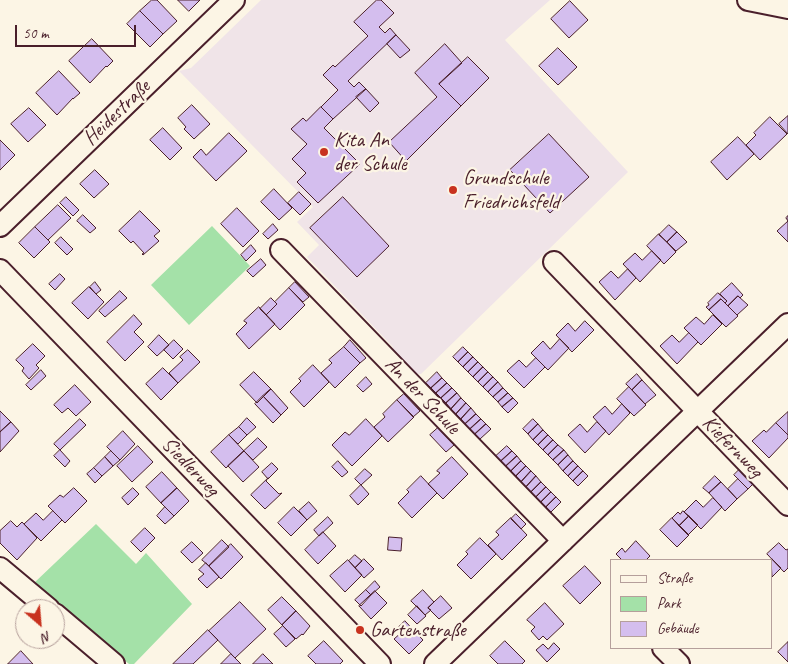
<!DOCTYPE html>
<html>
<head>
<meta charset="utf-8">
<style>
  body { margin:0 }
  #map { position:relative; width:788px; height:664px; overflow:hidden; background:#fcf5e5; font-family:Caveat,sans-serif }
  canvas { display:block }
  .legend { position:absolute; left:610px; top:559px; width:162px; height:90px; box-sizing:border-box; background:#fcf5e5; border:1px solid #b59f9b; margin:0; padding:6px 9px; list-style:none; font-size:15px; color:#4a1f2b }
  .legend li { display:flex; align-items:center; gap:10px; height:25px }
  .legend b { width:25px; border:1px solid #b59f9b }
  .north { position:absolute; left:15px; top:599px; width:50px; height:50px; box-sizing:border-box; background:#fcf5e5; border:1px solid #b59f9b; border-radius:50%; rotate:153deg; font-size:14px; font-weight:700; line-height:20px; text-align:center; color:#4a1f2b }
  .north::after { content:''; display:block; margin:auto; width:18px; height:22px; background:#c8321e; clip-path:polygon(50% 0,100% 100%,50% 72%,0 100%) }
  .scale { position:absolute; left:15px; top:25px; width:121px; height:22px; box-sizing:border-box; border:2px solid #4a1f2b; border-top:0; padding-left:6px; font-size:15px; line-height:18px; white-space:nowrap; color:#4a1f2b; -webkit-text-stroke:4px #fcf5e5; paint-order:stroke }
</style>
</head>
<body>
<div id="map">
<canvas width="788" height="664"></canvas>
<ul class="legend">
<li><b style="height:6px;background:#fcf5e5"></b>Straße</li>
<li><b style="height:14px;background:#a4e1a8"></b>Park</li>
<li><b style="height:14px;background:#d4beee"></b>Gebäude</li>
</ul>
<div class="north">N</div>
<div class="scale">50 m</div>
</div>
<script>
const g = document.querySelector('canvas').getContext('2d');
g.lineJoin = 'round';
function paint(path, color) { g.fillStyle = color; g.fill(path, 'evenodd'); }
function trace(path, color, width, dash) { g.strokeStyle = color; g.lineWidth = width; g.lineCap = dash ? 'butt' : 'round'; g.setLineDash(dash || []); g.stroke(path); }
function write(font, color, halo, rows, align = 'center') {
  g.font = font + ' Caveat,sans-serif'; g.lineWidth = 4.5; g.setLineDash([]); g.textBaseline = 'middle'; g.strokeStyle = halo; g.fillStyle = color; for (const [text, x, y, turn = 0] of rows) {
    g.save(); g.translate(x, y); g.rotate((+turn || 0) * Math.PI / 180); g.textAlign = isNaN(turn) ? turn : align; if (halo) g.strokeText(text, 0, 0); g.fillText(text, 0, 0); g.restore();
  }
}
paint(new Path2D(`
  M261,0H550L505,40L628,172L421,374L409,373L392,354L393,347L307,257L319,245L297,222L313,207L179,71L191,68Z`), '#f0e4e8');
paint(new Path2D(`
  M212,226L250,266L189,325L151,285Z
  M96,524L136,564L146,553L192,604L134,664H129L34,583Z`), '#a4e1a8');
const building = new Path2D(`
  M152,0H157L177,21L163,34L140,11Z
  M178,0H200L189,11Z
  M377,0H381L394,13L379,27L385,33L390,28L396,35L348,81L354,87L359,82L366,89L333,119L321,107L338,90L323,75L333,65L335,67L368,36L354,22Z
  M570,1L588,20L569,38L551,19Z
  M140,11L163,34L150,47L127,24Z
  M396,35L410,50L400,58L387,44Z
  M92,39L113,61L107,67L106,66L90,83L69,61Z
  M445,44L462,63L439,84L461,106L406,161L389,142L437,97L415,73Z
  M558,48L577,67L558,85L539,66Z
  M468,57L489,78L461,106L439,84Z
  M59,71L80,93L73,99V98L57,115L36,93Z
  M366,89L379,103L370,112L356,97Z
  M192,105L210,124L194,139L184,129L186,127L178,118Z
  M321,107L333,119L324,128L360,164L318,203L297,182L306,173L292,159L307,144L291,129L303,118L306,121Z
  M29,108L46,125L28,142L11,124Z
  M788,116V134L779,124Z
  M770,117L787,134L760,160L746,145L756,135L754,133Z
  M163,128L182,148L170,160L150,140Z
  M229,133L247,151L216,181L193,157L201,149L206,155Z
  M549,134L589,177L550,213L510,170Z
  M738,137L754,154L727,180L711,162Z
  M0,140L15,155L0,170Z
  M95,170L109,184L94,198L80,184Z
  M274,189L292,208L279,220L261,202Z
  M299,192L311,204L300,215L288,203Z
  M66,197L79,210L73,216L60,203Z
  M343,197L389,246L357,277L310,228Z
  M58,205L71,218L48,240L35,227Z
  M237,208L259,231L243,247L221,224Z
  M140,211L160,231L154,236L159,241L143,255L142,254L144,253L133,241L131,243L119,231Z
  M83,215L96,228L90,233L77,221Z
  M788,216V242L777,231L788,221L786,218Z
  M273,224L278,230L268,239L263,234Z
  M669,225L677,232L667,242L659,235Z
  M35,227L50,242L34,258L19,243Z
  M677,232L687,242L676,251L667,242Z
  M659,234L676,252L664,264L647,246Z
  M61,237L73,249L67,255L55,243Z
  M251,245L256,251L246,261L241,255Z
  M652,251L661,260L640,282L623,264L635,253L642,260Z
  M261,259L266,265L253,277L247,271Z
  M628,269L636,278L615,300L599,282L611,271L618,278Z
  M60,274L65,279L55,290L49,284Z
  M95,282L101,290L96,294L90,287Z
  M295,282L309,297L303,302L289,288Z
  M732,283L743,295L740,298L738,296L728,306L725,303L727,301L720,294Z
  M89,287L104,302L88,319L72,303Z
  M289,288L305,305L280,330L266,315L277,304L275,302Z
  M120,291L127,298L105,317L99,311Z
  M718,293L727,301L725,303L721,299L709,310L706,307L709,305L708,303Z
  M738,296L748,305L737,315L728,306Z
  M271,298L277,304L266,315L260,309Z
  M721,299L738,316L726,327L709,310Z
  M259,307L275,324L249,349L236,334L247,323L244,321Z
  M134,315L142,324L134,332L144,342L125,361L107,342Z
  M713,315L722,324L701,345L684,328L696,317L704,324Z
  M585,321L594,330L572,352L556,335L568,323L575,331Z
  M689,333L698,342L677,364L660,346L672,335L679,342Z
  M159,335L169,345L157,356L148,347Z
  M560,339L569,348L548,370L531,353L543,341L550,349Z
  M174,340L183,349L173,359L164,350Z
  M350,340L366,358L360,363L344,347Z
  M33,344L45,356L36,365L39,368L29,379L22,371L24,368L16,360Z
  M344,347L360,363L335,388L321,373L332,363L329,360Z
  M463,347L468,352L458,362L453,357Z
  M188,350L200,362L178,383L169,373L183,360L180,357Z
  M468,352L473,357L463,367L458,362Z
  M473,357L478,362L468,372L463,367Z
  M536,358L545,367L524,388L507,371L519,360L526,367Z
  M478,362L483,367L473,377L468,372Z
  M313,365L329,382L304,407L290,392L301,381L299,379Z
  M483,367L488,372L478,382L473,377Z
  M163,368L178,383L161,400L146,384Z
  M41,370L46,376L31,390L26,385Z
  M254,372L271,389L257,403L240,385Z
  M437,372L442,378L431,388L426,383Z
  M488,372L493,377L483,387L478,382Z
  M637,374L642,380L632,390L626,384Z
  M366,377L372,384L363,392L357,386Z
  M493,377L498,382L488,392L483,387Z
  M442,378L447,383L436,393L431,388Z
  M642,380L656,395L645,404L632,390Z
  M498,382L503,388L493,397L488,392Z
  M447,383L452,388L441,398L436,393Z
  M75,385L91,402L76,416L68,408L62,413L54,405Z
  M629,387L646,405L634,416L617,399Z
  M452,388L457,393L446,403L441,398Z
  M503,388L508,393L498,402L493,397Z
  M271,389L288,408L281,415L263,396Z
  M457,393L461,398L451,409L446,403Z
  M508,393L513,398L502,407L498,402Z
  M404,394L420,411L413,417L397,400Z
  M263,396L281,415L273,423L255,404Z
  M461,398L466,403L456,414L451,409Z
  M513,398L518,403L508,413L502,407Z
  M397,400L414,417L388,442L374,427L385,417L383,414Z
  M466,403L471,408L461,419L456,414Z
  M622,404L630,413L609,435L593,417L605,406L612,414Z
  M471,408L476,414L465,424L461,419Z
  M0,411L11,422L0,432Z
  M788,412V435L776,423Z
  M476,414L481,419L470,429L465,424Z
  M247,418L256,427L247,435L239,427Z
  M80,419L86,425L60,450L54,444Z
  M366,419L382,436L352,466L332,445L345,432L349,435Z
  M481,419L486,424L475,434L470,429Z
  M533,419L538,424L528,434L523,429Z
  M11,422L19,431L0,452V432Z
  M597,422L606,431L585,453L568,435L580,424L587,432Z
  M776,423L788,435V438L769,458L752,441L764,430L766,432Z
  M486,424L491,429L480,439L475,434Z
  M538,424L543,430L533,440L528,434Z
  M239,427L247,435L238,444L229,435Z
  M438,428L454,445L446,452L430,435Z
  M543,430L548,435L538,445L533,440Z
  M123,431L135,444L120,460L107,447Z
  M229,435L244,451L226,468L211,452Z
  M548,435L553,440L543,450L538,445Z
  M258,438L267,447L253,460L244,451Z
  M553,440L558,445L548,455L543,450Z
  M558,445L564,450L553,460L548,455Z
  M138,446L153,462L132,482L117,466Z
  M507,446L512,451L501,461L496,456Z
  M60,450L70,461L65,467L54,456Z
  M564,450L568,455L558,465L553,460Z
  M111,451L120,460L113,466L105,457Z
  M244,451L259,467L243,482L228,466Z
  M512,451L517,456L506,466L501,461Z
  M568,455L573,461L563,471L558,465Z
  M517,456L521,461L511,471L506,466Z
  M105,457L113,466L102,476L94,468Z
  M452,457L468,474L443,499L428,484L440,473L437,471Z
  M338,461L348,472L342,477L332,467Z
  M521,461L526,466L516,476L511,471Z
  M573,461L578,466L568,476L563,471Z
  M272,463L278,469L268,479L262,472Z
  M526,466L531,471L521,482L516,476Z
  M578,466L583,471L573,481L568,476Z
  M94,468L102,476L95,483L87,474Z
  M365,469L372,475L361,485L355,479Z
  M739,470L753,484L748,489L734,475Z
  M531,471L536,476L526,487L521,482Z
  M583,471L588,476L578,486L573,481Z
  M162,472L177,488L161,503L146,487Z
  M421,476L437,493L412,518L398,503L409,492L407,490Z
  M536,476L541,482L531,492L526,487Z
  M715,476L721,482L709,493L703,488Z
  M268,478L266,481L279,494L282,493L265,509L251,495Z
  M738,479L748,489L737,499L728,489Z
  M541,482L546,487L536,497L531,492Z
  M721,482L737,499L725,511L709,493Z
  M361,485L369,494L358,505L350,496Z
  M546,487L551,492L541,502L536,497Z
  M74,488L87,501L65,523L48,506L60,495L63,497Z
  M133,488L139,494L128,505L122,498Z
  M177,488L189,501L174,516L161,503Z
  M551,492L556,497L546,507L541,502Z
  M556,497L561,502L551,512L546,507Z
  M713,498L722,507L701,529L684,512L696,500L703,507Z
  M309,502L317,511L307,520L299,511Z
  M165,507L174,516L165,524L157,516Z
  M294,507L307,520L291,536L278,523Z
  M53,511L62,520L41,541L24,524L36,513L43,520Z
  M683,511L689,516L679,526L672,518L678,512L680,514Z
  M516,514L526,524L521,529L511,519Z
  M689,516L698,525L688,535L679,526Z
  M328,517L333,523L319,536L314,530Z
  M511,518L527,535L502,560L488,545L499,535L496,532Z
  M672,518L689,535L677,547L660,530Z
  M11,521L17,527L22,522L37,538L17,560L0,543V531Z
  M145,528L155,538L141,552L131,542Z
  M323,532L336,546L318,564L305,550Z
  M389,537L402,538L401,551L388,550Z
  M480,538L496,554L471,579L457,565L468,554L466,552Z
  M222,540L229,547L209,566L202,560Z
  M636,541L650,556L646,560H622L616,554L622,548L625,552Z
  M192,542L203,553L192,563L181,552Z
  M779,543L786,550L788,549V568L784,572L767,554Z
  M231,544L243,557L221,579L209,566Z
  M355,555L362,561L355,568L349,561Z
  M364,559L374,569L364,578L355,568Z
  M772,559L781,568L772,577L771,560Z
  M348,560L362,575L345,592L330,576Z
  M206,563L219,577L207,588L198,579L204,574L199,570Z
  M585,566L601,583L580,604L563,586Z
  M375,581L380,587L371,595L366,590Z
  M366,590L371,595L361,606L355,600Z
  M423,590L434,602L428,608L431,610L425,615L411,601Z
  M375,591L387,603L371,619L359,606Z
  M441,596L452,608L439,619L428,608Z
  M282,597L296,611L282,625L268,610Z
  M240,602L266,629L235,658L209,631Z
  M545,603L564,624L547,640L543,636L539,640L531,631L535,627L527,620Z
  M417,606L426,616L417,624L408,615Z
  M296,611L310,626L303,635L302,634L296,639L282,625Z
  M405,621L423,640L409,654L394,639L402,632L398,628Z
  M283,626L295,639L286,647L274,634Z
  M208,630L218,640L193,664H173Z
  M324,641L343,661L340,664H316L308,656Z
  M505,641L525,661L522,664H498L490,656Z
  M788,642V662L778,652Z
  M554,643L560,649L547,662L536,650L543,644L548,649Z
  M21,651L33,664H8Z
  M231,654L241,664H221Z
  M263,654L273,664H253Z`);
paint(building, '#d4beee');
trace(building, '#4a1f2b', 1);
const minor = new Path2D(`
  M748,0L788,8
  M0,226L234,0
  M281,250L563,541
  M554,262L788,505
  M0,270L380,664
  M0,568L49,609
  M55,614L114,664
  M663,648L679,664
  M435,664L788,324`);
trace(minor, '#4a1f2b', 24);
trace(minor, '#fcf5e5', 20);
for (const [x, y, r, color] of [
  [324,152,5,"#c8321e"],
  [453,190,5,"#c8321e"],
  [360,630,5,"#c8321e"]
]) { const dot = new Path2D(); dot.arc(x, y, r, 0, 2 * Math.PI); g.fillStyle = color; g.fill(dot); trace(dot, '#fcf5e5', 2); }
write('21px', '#4a1f2b', '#fcf5e5', [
  ["Heidestraße",117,113,-44],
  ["An der Schule",422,396,46],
  ["Kiefernweg",732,447,46],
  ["Siedlerweg",190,467,46]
]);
write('21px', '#4a1f2b', '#fcf5e5', [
  ["Kita An",334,140],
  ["der Schule",334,164],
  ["Grundschule",463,178],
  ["Friedrichsfeld",463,202],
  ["Gartenstraße",370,630]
], 'left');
</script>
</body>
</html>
